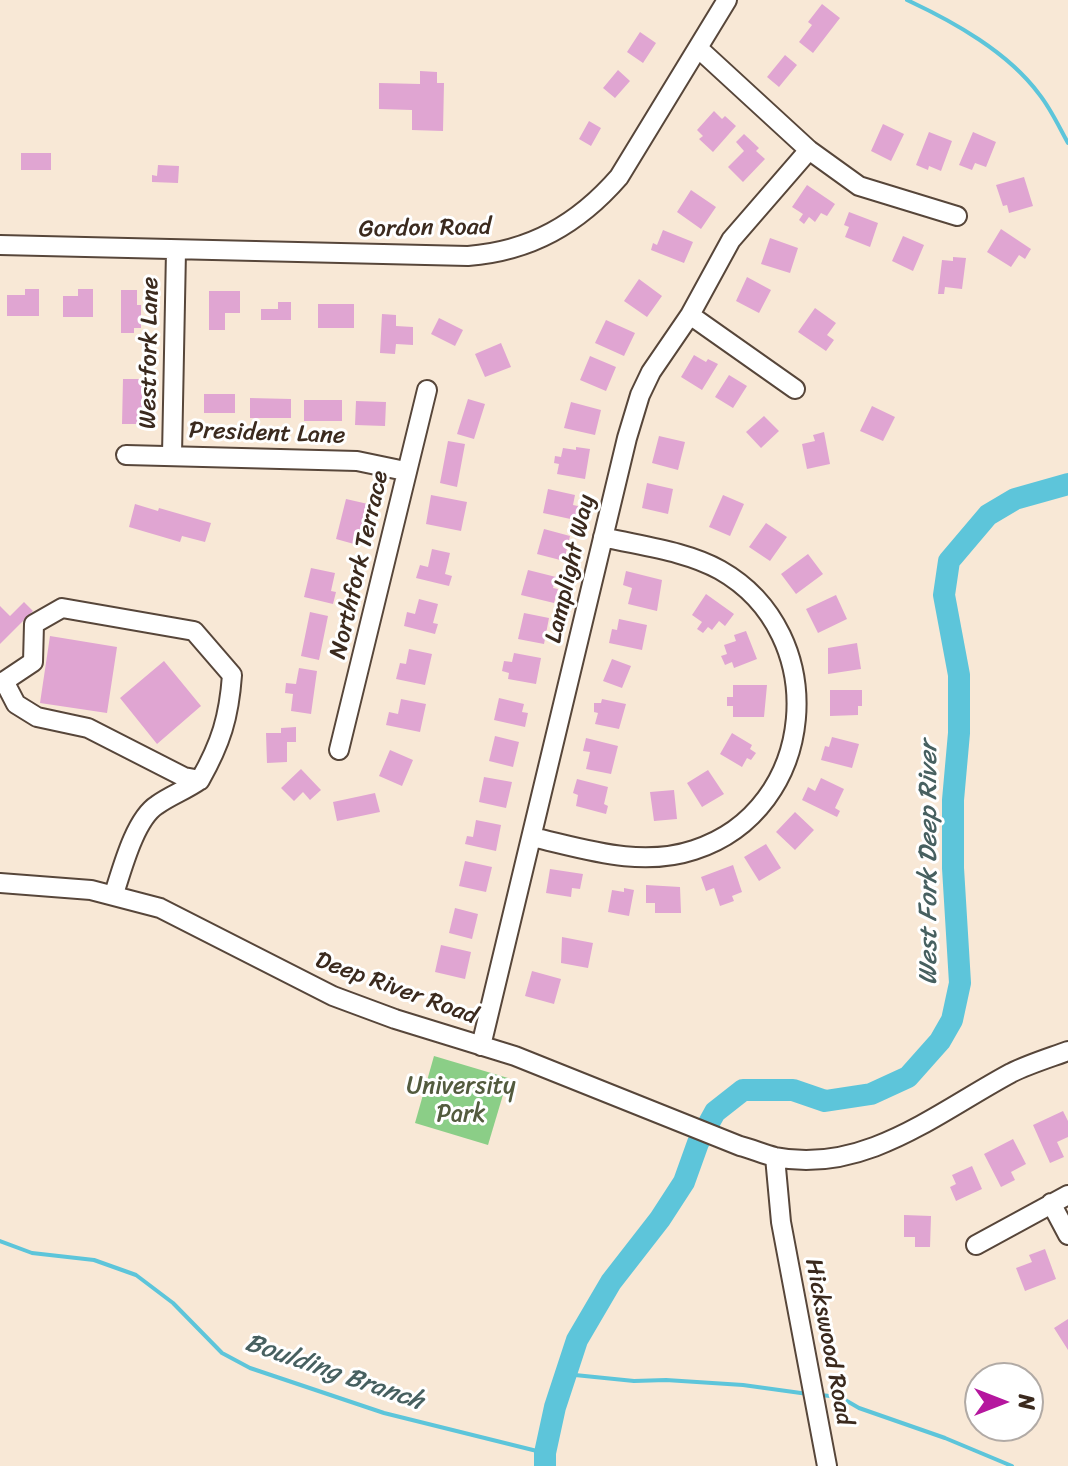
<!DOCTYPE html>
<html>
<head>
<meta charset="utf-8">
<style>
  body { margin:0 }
  #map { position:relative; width:1068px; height:1466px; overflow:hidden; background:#f8e8d6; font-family:Sriracha,sans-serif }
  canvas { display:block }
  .north { position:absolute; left:964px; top:1362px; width:80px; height:80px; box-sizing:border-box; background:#fff; border:2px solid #b1aaa5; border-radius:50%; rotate:90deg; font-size:22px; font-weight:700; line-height:32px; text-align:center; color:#3b2a1e }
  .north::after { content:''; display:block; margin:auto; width:28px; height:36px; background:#b5179e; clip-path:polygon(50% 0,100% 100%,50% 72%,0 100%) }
</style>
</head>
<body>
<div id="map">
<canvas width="1068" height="1466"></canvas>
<div class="north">N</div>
</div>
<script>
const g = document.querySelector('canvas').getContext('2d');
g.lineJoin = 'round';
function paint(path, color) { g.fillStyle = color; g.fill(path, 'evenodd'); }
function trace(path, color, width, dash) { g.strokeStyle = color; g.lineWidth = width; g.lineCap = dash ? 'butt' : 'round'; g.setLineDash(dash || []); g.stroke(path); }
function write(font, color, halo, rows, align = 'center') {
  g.font = font + ' Sriracha,sans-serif'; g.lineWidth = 6; g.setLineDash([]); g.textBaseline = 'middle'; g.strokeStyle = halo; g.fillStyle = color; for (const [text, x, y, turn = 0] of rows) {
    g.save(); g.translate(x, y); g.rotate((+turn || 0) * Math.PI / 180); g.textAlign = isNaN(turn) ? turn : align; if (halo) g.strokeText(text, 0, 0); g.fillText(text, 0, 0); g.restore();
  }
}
paint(new Path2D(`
  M434,1056L508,1078L488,1145L415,1123Z`), '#8bce87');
trace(new Path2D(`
  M907,0C954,22 1008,52 1039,94C1051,109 1059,127 1068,143
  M0,1241L32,1253L94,1260L136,1275L173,1303L222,1353L250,1368L384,1413L545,1453
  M565,1374L634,1381L666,1380L743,1385L808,1394
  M820,1395L840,1397L859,1408L945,1438L1012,1466`), '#5dc5da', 4);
trace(new Path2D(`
  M545,1466V1453L555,1407L577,1340L611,1282L660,1219L684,1182L698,1143L715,1112L743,1090H793L825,1101L871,1094L908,1077L940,1041L952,1020L960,983L953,868V800L959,733V675L944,595L949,561L988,515L1015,499L1068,484`), '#5dc5da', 22);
paint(new Path2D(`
  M822,4L840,18L813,53L799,42L812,25L808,22Z
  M640,32L656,43L643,63L627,52Z
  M785,55L797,65L779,87L767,77Z
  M618,70L630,81L615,98L603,88Z
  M420,71L437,72V83H444L443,131L412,130V110L379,109V83L420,84Z
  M714,111L722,119L725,116L736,126L713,152L699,139L703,136L697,130Z
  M589,121L601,128L591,146L579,139Z
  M883,124L904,134L891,161L871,151Z
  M929,132L952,141L941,171L929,166L928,170L916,165Z
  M973,132L996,142L986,167L975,163L972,170L959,165Z
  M744,134L759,148L756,151L765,159L743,182L728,167L744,151L736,142Z
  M21,153H51V170H21Z
  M158,165L179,166L178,183L152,182V175L157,176Z
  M1024,177L1033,206L1009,213L1007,205L1003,206L996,185Z
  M807,185L835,204L827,216L821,213L815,222L809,217L804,224L799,220L803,214L792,207Z
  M691,190L716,207L701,229L677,212Z
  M849,212L878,223L870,247L845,237L849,227L844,225Z
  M1001,229L1031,249L1025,259L1019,255L1011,267L987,252Z
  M663,230L693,242L684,263L651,250L653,243L657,245Z
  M903,236L924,245L913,271L892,261Z
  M770,238L798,248L790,273L761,264Z
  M953,257L966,258L962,289L945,287L944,294H938L942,260L953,261Z
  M747,277L771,290L759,313L736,301Z
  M639,279L662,296L647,317L624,301Z
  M25,289H39V316H7V295H25Z
  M78,289H93V317H63V296H78Z
  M121,290H137V305H141V328H134V333H121Z
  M209,291H240V313H225V330H209Z
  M278,302H291V320H261V309H278Z
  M318,304H354V328H318Z
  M815,308L836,323L827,335L834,340L826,351L798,332Z
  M382,314L396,315V326L413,327V345L396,344L395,354L380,353Z
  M439,318L463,330L455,346L431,334Z
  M606,320L635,333L624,356L595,343Z
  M501,343L511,367L485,377L475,354Z
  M694,355L706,362L708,359L718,364L702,390L681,377Z
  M590,356L616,367L606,391L580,380Z
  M729,375L747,386L733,408L715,397Z
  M123,379H142V424H122Z
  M204,394H235V413H204Z
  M250,398L291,399V418H250Z
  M468,399L485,404L474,439L457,434Z
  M304,400H342V421H304Z
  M356,401L386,402L385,426L355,425Z
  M571,402L601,410L595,435L564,428Z
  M872,406L895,417L883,441L860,431Z
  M764,416L779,431L761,448L746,432Z
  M824,432L830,464L807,469L802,444L815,441L813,435Z
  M659,436L685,442L678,470L652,463Z
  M448,441L465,444L457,487L440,483Z
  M576,447L590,449L585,479L557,474L559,464L554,463L555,456L561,457L563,448L576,450Z
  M647,483L673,489L668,514L642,508Z
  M548,489L575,495L573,505L578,506L575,520L543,513Z
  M431,495L467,502L461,531L426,524Z
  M723,495L744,504L730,536L709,527Z
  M346,499L368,504L360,537L356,536L354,544L336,539Z
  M135,504L158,511L159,508L211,523L205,542L182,536L180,542L129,527Z
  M766,523L787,537L770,561L749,547Z
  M544,529L570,536L564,561L537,554Z
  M432,549L450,553L445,574L452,576L449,586L416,578L420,565L428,567Z
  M808,554L823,574L796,594L781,574Z
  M311,568L335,573L331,591L336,592L333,604L304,597Z
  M528,570L556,577L553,588L558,589L554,603L521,595Z
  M626,571L662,580L657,611L628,604L632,588L623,585Z
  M706,594L734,614L725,626L719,621L712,630L708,627L703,633L697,629L702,622L692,615Z
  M836,595L847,619L818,633L806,609Z
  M419,599L438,604L433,623L438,624L435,634L404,626L407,612L415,614Z
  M24,602L33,611L0,644V606L10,616Z
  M310,612L328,616L319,660L301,656Z
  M524,613L549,618L544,644L518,639Z
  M619,619L647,625L642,650L609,643L612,629L617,630Z
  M746,631L757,659L734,668L732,662L725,665L721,656L727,654L724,645L736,641L734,635Z
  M50,636L117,647L107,713L40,703Z
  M857,643L861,669L828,674V648Z
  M409,649L432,654L425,685L396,679L400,663L406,664Z
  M514,653L541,658L536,684L508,679L509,673L502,671L504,661L512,662Z
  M612,659L631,666L622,688L603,681Z
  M164,661L201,706L157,744L120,698Z
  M299,668L317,671L311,714L291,711L293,694L285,693L286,683L296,684Z
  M733,685H767L764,717H733V706H727V697H733Z
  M830,690H862V706H858V715L830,716Z
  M499,698L524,704L522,712L528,713L525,727L494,720Z
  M401,699L426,704L420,732L386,725L389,712L398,714Z
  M602,699L626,704L619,729L595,724L598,713L594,712V703H601Z
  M296,727V742H287V762L267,763L266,733H281V728Z
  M732,733L752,745L750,749L756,753L751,760L747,758L742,767L720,754Z
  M495,736L519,742L513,767L489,761Z
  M832,737L859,744L852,768L821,760L825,746L829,747Z
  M586,738L618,746L611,774L586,769L590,752L583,751Z
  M390,750L413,760L402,786L379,776Z
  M301,769L321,790L310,800L303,792L294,801L281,788Z
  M708,770L724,794L702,807L687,783Z
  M484,777L512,782L506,808L479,802Z
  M821,778L844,789L835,808L840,811L837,817L802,800L808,787L815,791Z
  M577,779L608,787L604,804L608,806L606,814L576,806L578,795L573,793Z
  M674,790L677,819L654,821L650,792Z
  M375,793L380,812L337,821L333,802Z
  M795,812L814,830L795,850L776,832Z
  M476,820L501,825L496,851L465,844L467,836L473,837Z
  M766,844L781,868L759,881L744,857Z
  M465,861L492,867L486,892L459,886Z
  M733,865L742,892L732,896L734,901L720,906L714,888L706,891L701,877Z
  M550,869L583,874L580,889L572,888L571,897L546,893Z
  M646,885L680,887L681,913H655V903H646Z
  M624,888L634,890L629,916L608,912L612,890L624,892Z
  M455,908L478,914L472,939L449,933Z
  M562,937L593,943L588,968L561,963Z
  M441,945L471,952L465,979L435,972Z
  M532,971L561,979L554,1004L525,996Z
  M1063,1111L1068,1121V1137L1057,1142L1064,1157L1050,1163L1033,1125Z
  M1013,1139L1026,1164L1011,1172L1015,1180L1001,1187L984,1154Z
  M972,1166L982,1189L956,1201L950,1187L956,1184L952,1175Z
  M904,1215L931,1216L930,1247H915V1237H904Z
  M1045,1249L1056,1279L1025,1291L1016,1268L1032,1262L1029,1255Z
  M1068,1319V1350L1054,1328Z`), '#e0a5d2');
const minor = new Path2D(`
  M698,48L809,150L859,186L957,216
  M0,245L468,256C531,251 578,224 619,177L727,0
  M690,315L795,389
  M126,455L357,461L405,471
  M172,455L176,251
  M0,684L33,662L34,624L62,608L194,631L232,675C229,717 221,743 200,780L184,777L88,728L37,717L16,704L4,681
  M339,750L427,390
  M532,837C585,849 640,868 694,850C818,810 833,634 720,570C686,551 641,546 603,537
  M0,883L91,890L160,908L333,996L395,1019L515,1056L740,1146C752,1149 763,1154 775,1157C864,1175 938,1112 1011,1073C1029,1064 1049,1058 1068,1051
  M114,894C122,869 135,819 157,805C171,795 186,790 200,780
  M481,1046L627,438L640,395L651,372L690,315L731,240L809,150
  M775,1157L781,1222L827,1466
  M1051,1203L1068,1235
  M976,1245L1068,1195`);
trace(minor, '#57463a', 22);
trace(minor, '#fff', 18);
write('24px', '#3b2a1e', '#fff', [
  ["Gordon Road",425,229,-1],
  ["Westfork Lane",150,353,-89],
  ["President Lane",267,434,2],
  ["Northfork Terrace",360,565,-77],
  ["Lamplight Way",571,569,-77],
  ["Deep River Road",396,989,20],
  ["Hickswood Road",828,1342,79]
]);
write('24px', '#535b3e', '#fff', [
  ["University",461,1087],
  ["Park",461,1115]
]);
write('italic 26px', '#476060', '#fff', [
  ["West Fork Deep River",929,863,-90],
  ["Boulding Branch",334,1373,19]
]);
</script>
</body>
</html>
